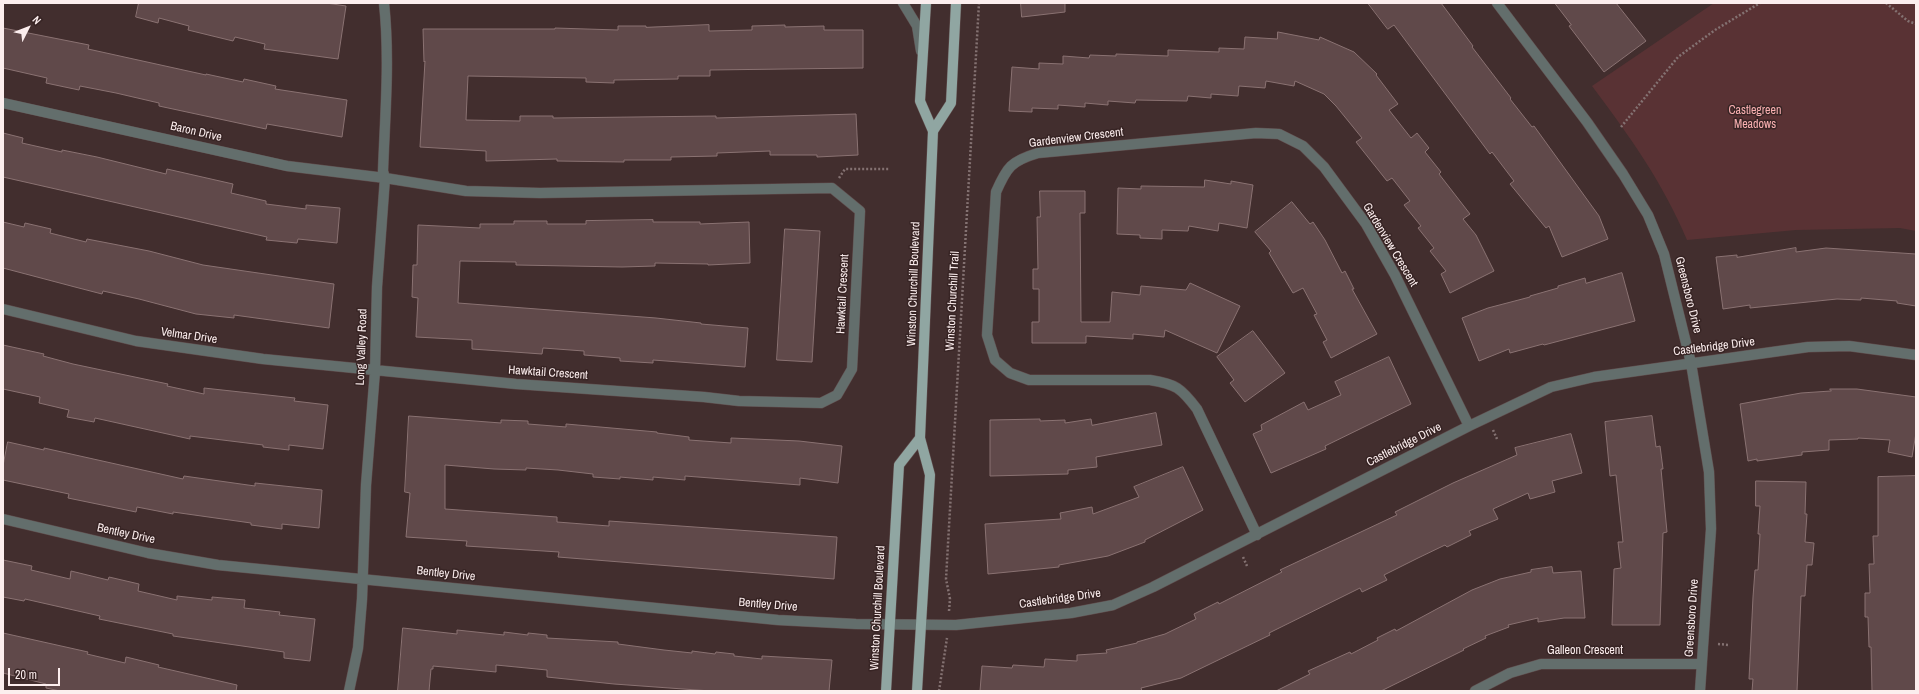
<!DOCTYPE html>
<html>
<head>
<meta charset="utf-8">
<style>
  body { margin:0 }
  #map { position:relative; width:1919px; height:694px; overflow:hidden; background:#422e2e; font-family:"Archivo Narrow",sans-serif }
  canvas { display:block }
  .frame { position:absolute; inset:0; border:4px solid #fceeee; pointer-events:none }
  .north { position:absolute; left:8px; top:8px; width:40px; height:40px; -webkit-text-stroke:3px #372424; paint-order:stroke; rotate:48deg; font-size:11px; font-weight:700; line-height:16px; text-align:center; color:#fceeee }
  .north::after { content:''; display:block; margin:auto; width:14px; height:18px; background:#fceeee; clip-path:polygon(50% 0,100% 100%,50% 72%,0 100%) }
  .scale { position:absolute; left:8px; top:668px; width:52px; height:18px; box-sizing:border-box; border:2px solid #fceeee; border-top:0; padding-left:5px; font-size:12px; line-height:14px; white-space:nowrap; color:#fceeee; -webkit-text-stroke:3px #372424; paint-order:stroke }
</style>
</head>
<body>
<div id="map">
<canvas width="1919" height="694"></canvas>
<div class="frame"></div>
<div class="north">N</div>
<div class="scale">20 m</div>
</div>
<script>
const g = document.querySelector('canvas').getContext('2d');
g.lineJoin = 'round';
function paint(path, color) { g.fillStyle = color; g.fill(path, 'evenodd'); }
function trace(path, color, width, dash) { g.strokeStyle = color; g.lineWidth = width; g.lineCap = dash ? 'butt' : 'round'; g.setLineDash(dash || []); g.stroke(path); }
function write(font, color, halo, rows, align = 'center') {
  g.font = font + ' "Archivo Narrow",sans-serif'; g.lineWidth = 3; g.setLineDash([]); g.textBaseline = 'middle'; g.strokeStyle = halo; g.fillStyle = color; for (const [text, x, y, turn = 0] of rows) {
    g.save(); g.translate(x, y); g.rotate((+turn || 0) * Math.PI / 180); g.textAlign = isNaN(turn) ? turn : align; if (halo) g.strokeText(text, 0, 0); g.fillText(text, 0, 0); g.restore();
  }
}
paint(new Path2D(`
  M1714,3H1916V231L1900,228L1796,230L1687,240C1662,181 1630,137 1592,86Z`), '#593234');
const building = new Path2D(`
  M139,3H326L346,6L338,59L264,49L265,44L235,37L233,41L188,30L189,26L159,18L158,23L136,17Z
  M1021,3H1065V12L1022,17Z
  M1368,3H1441L1473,46L1472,47L1511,98L1510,99L1532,127L1534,126L1599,216L1608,239L1562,257L1549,226L1546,228L1510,184L1514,181L1492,152L1490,154L1394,25L1388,29Z
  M1555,3H1616L1646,41L1604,72L1569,26L1571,25Z
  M709,25V31L752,30V26L785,25V27L824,26V30H863V68L710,70V76H678V79L614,80V83L586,82V78L468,76L466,120L520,121V116H553V118L716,116V118L856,114L858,155L817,157V155H770V151L717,153V156L671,157V160H624V162L557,161V159L486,161V151L420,147L425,61L424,62L423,29H555V28L618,30V26H646V27Z
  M3,28L89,45L88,49L206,75V74L243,82L244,79L276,86L275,89L347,100L342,137L267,124L266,129L159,106V103L116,93L80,86L79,90L46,83L47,78L3,68Z
  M1278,32L1319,40L1320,37L1354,52L1377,74L1376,75L1398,104L1389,110L1411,138L1417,133L1429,148L1425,152L1441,172L1439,174L1470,214L1463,219L1476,235L1494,271L1450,293L1441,274L1446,271L1430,251L1434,248L1418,228L1421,226L1404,205L1410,201L1392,178L1387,181L1356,142L1362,138L1336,106L1324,94L1295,81L1294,86L1266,81L1265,88L1239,86L1238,96L1211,94V98L1188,96L1187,101L1136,100L1135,103L1108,101V105L1085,103V107L1058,105V109L1032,108V112L1009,111L1012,67L1039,69V63L1063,64V56L1089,58L1090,55L1116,56V54L1168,56V50L1219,52V48L1244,49L1245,37L1277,39Z
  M3,133L23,138L22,143L62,152V150L97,157L166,174L167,169L233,184L231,193L266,201V204L306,209V205L340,208L337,243L298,239L297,243L266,240L267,237L3,177Z
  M1205,180L1231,184V181L1253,185L1247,228L1219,223L1218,231L1189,226L1188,231L1162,230V239L1140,238V235L1117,234L1118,188L1141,189V186L1204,187Z
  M1040,191H1085V213H1080L1081,322H1110L1112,292L1140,295L1141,286L1186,290L1190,283L1240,306L1217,353L1165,330L1164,337L1133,334V339L1086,336V343H1032V322H1039V289H1033V269H1038L1037,217H1040Z
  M1292,202L1310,224L1313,222L1325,240L1342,273L1345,271L1354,289H1352L1377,334L1331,358L1323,342L1327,340L1314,315L1317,314L1303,288L1293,293L1269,253L1271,251L1255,232Z
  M653,220V222H700V224L749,222L750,263L708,265V264L655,263V266L622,267L516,265V262L460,261L458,303L656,318L701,323V324L748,328L745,367L653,360V363L620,361V358L584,355V351L543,348L542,354L472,349V340L416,337L418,298L412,297L413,265H417L418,225L480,228V224H514V221H547V224H586V221Z
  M3,222L24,227L25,223L51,229L50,233L86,242L87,239L149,251L203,265L334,284L329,328L234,315V318L196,314L139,299L103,291L102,294L75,287L3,268Z
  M785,229L820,231L812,362L777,360Z
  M1796,248V252L1826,248L1916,254V306L1897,303V301L1861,298V300L1837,299L1750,308V305L1723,309L1716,257L1737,255V257Z
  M1622,273L1635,321L1544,345L1543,344L1510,353L1509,349L1479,361L1462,318L1488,308L1530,297V296L1558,288V286L1585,278L1586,283Z
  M1253,331L1285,373L1245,402L1230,383L1234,380L1217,357Z
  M3,345L44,354L43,356L73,364L168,384L167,386L204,394V388L295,398L294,401L328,405L323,449L289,445V450L263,447V445L190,436V439L95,418L94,422L67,417L69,410L39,403L40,397L3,389Z
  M1389,357L1411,404L1325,446L1326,449L1271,473L1253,434L1262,430L1261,425L1304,402L1308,410L1341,395L1335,382Z
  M1830,389H1857L1916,397V433L1912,457L1888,452L1890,440L1858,438V439L1829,440V450L1802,452V455L1757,461V459L1748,461L1740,404L1801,393L1831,391Z
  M1156,413L1162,445L1096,457L1097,467L1068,470V474L990,476V420L1040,419V421L1065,420V423L1091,419L1092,425Z
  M409,416L501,423V420L528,421V424L566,427V424L657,432V433L689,437V440L731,443V438L799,441L842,446L838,483L800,478V485L685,476V480L653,477V480L620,477V479L593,477V474L558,470L526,468V470L494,469L445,465V509L557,517V522L609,526V521L837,537L834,579L558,557L559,552L466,546L467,541L406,537L410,493L405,492Z
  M1652,416L1656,447L1660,446L1663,469H1661L1667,532L1663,533L1660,625H1612L1614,569L1621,568L1618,542H1623L1616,475L1610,476L1605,422Z
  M1571,434L1582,473L1552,481L1555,492L1530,499L1528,493L1493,509L1498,519L1469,531L1471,535L1447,547L1445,545L1418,558L1384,575L1387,580L1362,592L1360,588L1269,633L1270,635L1181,678L1141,688L1142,691H980L982,666L1012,668L1013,665L1044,667L1045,659L1077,661V655L1107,653L1106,650L1137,643V642L1165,634L1196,619L1194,614L1218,602L1219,604L1282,572L1280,570L1397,515L1395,512L1453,483L1517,455L1515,448Z
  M8,442L44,450V448L183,479L184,476L255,486V483L322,490L319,528L282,524V529L251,525V523L173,512V514L137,507L136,512L68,498L69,494L3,480V466Z
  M1183,467L1203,510L1145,540V542L1108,556L1059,565V567L988,574L985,524L1061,519L1060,513L1092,507L1093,514L1139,497L1134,487Z
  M1916,476V691H1872L1871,647H1869L1868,617H1865V593H1870L1869,564H1874L1873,536H1878V477Z
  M1756,481L1806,482L1805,514H1807L1805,542L1814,543L1812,565H1807L1805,596H1801L1797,691H1752L1753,679H1749L1753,597L1755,570H1758L1760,534H1758L1760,506H1756Z
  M3,560L32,566L31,570L70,579L71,571L108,580L109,577L139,584L138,591L177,600V596L212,600V597L245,600L244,608L280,612L279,615L315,619L310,661L284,658V652L173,636V634L99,619L100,616L25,599L24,601L3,597Z
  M1552,567L1553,573L1581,571L1585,618H1564L1538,622V618L1508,625L1509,627L1485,636L1486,638L1463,649L1464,650L1381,691H1276L1310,674L1308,671L1350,652L1351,654L1378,640L1377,638L1395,629L1396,631L1472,590L1500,579L1531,572V570Z
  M403,628L457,634V630L504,635V632L528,635V633L547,635V638L618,642V644L664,650L692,653V651L715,654L716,652L734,654V656L762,659V656L832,660L829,691H711L614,684L547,677V670L496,665V672L433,666V669H431L429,691H398Z
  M3,633L88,652L87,654L125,663L126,657L159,665L158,667L237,685L236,691H60L46,688V684L3,673Z`);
paint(building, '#60494a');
trace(building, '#8a7272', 1);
const minor = new Path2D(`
  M903,3L917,26L921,51
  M1497,3L1587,122L1623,174L1648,215L1664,254L1691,363L1709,472L1711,529L1700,691
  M3,103L287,166L385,178L466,191L540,193L832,188L860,211L852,369L837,395L821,403L739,401L704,397L516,384L263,359L136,341L3,309
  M3,519L148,553L218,565L778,620L856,624L956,625L1071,613L1113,605L1153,587L1469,426L1551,387L1594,377L1808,347L1849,346L1916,355
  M1257,535L1197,409C1181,388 1176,384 1150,380H1029L1010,373L995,360L987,335L996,192C1007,167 1011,161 1038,153L1256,133L1279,134L1303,146L1324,167L1366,224L1395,275L1469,426
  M349,691L358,648L362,599L366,485L375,371L377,287L385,178L383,171C385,115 390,59 384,3
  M1475,691L1510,673L1541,664H1701`);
const major = new Path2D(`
  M933,131L951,103L956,3
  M886,691L899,465L920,438
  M917,691L930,475L920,438L933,131L920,101L926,3`);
trace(minor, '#604d4d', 11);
trace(major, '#604d4d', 11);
trace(new Path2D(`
  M1886,3L1908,21L1916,24
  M1621,127L1678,57L1715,30L1760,3
  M839,178L845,169H889
  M1493,430L1497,439
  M1243,557L1247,566
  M949,611L950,599L946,579L979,3
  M1718,644L1729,645
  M939,691L947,638`), '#847272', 2.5, [2, 2]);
trace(minor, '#636e6c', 10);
trace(major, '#90a6a2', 10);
write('12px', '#f8afb0', '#372424', [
  ["Castlegreen",1755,111],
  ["Meadows",1755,125]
]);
write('12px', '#fceeee', '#372424', [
  ["Baron Drive",196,132,13],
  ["Gardenview Crescent",1076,138,-7],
  ["Gardenview Crescent",1390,245,59],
  ["Winston Churchill Boulevard",914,284,-88],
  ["Hawktail Crescent",843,294,-87],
  ["Greensboro Drive",1688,295,76],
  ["Winston Churchill Trail",953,301,-87],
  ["Velmar Drive",189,336,8],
  ["Long Valley Road",362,347,-88],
  ["Castlebridge Drive",1714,347,-7],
  ["Hawktail Crescent",548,373,4],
  ["Castlebridge Drive",1404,445,-27],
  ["Bentley Drive",126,534,12],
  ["Bentley Drive",446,574,6],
  ["Castlebridge Drive",1060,599,-8],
  ["Bentley Drive",768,605,5],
  ["Winston Churchill Boulevard",878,608,-87],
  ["Greensboro Drive",1692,618,-86],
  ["Galleon Crescent",1585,651]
]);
</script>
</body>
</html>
